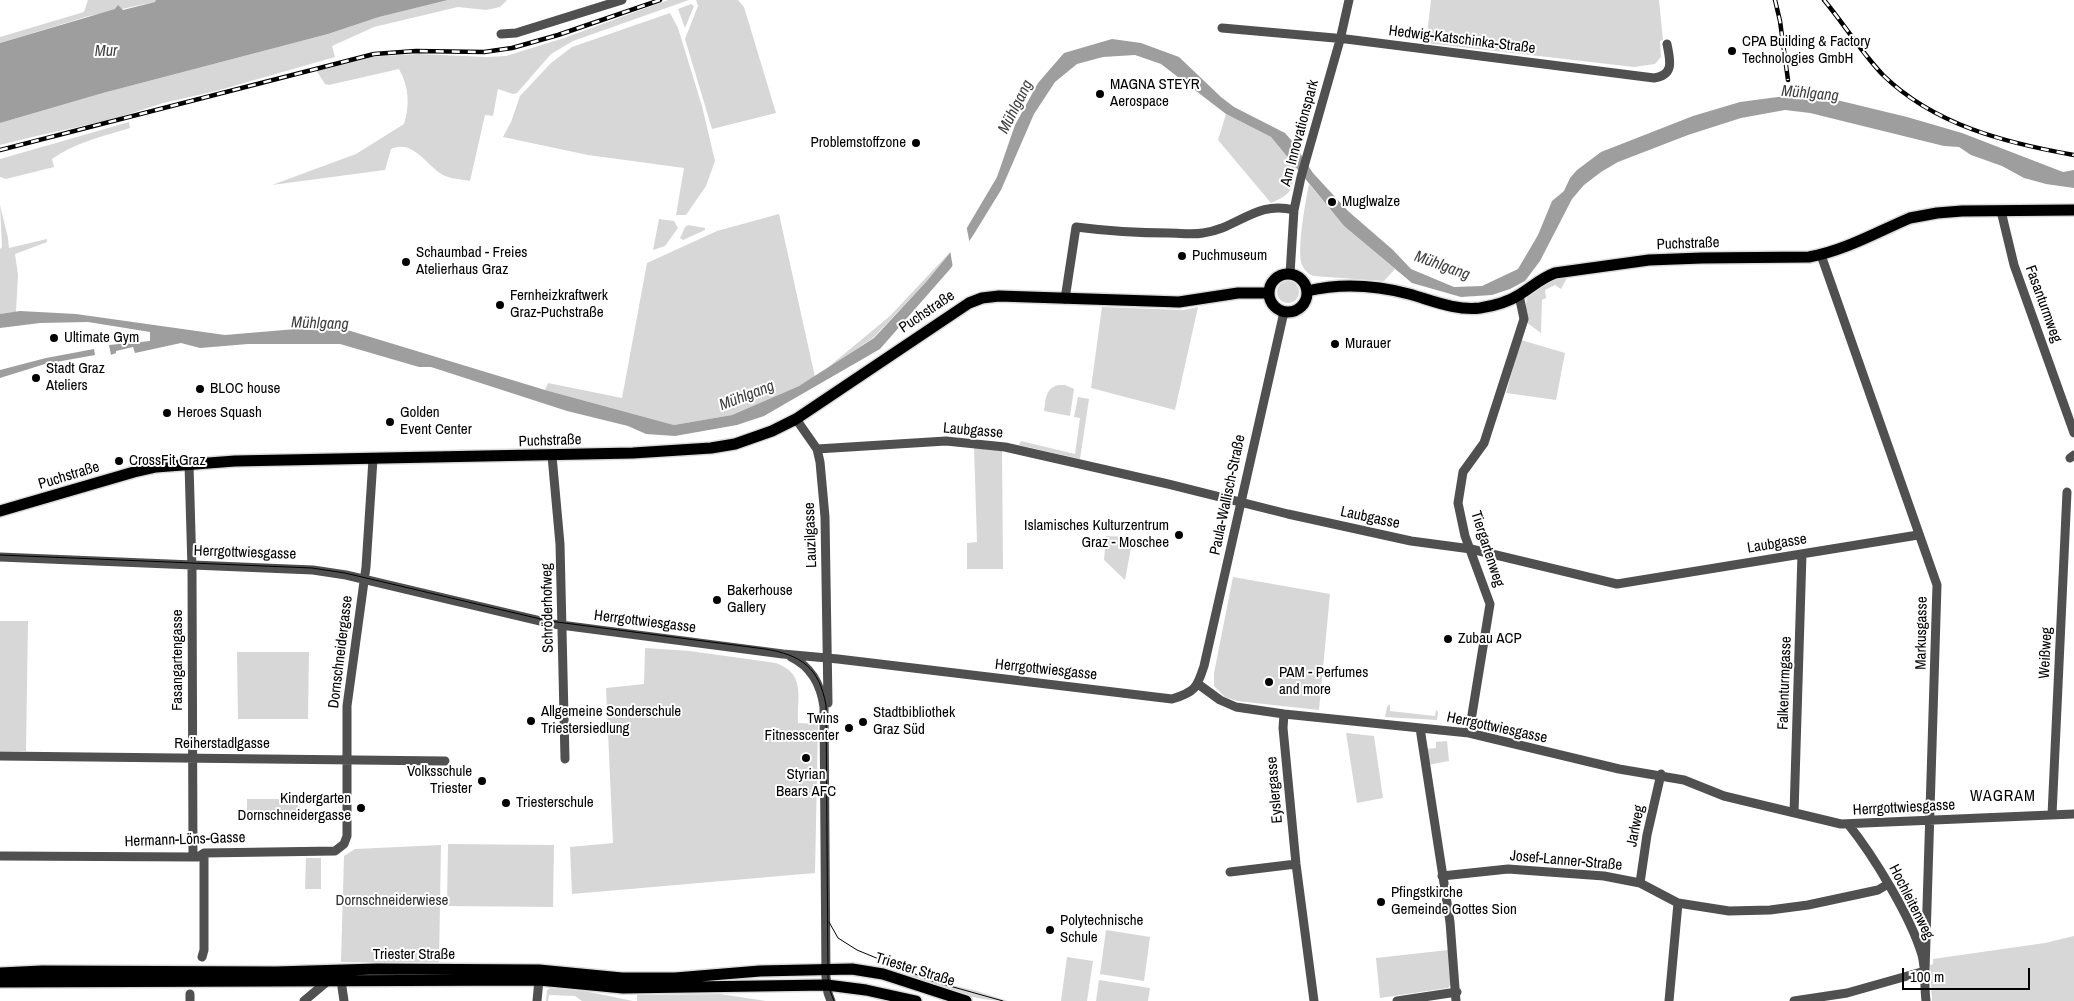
<!DOCTYPE html>
<html>
<head>
<meta charset="utf-8">
<style>
  body { margin:0 }
  #map { position:relative; width:2074px; height:1001px; overflow:hidden; background:#fff; font-family:"Archivo Narrow",sans-serif }
  canvas { display:block }
  .scale { position:absolute; left:1902px; top:968px; width:128px; height:22px; box-sizing:border-box; border:2px solid #000; border-top:0; padding-left:6px; font-size:15px; line-height:18px; white-space:nowrap; color:#000; -webkit-text-stroke:4px #fff; paint-order:stroke }
</style>
</head>
<body>
<div id="map">
<canvas width="2074" height="1001"></canvas>
<div class="scale">100 m</div>
</div>
<script>
const g = document.querySelector('canvas').getContext('2d');
g.lineJoin = 'round';
function paint(path, color) { g.fillStyle = color; g.fill(path, 'evenodd'); }
function trace(path, color, width, dash) { g.strokeStyle = color; g.lineWidth = width; g.lineCap = dash ? 'butt' : 'round'; g.setLineDash(dash || []); g.stroke(path); }
function write(font, color, halo, rows, align = 'center') {
  g.font = font + ' "Archivo Narrow",sans-serif'; g.lineWidth = 4; g.setLineDash([]); g.textBaseline = 'middle'; g.strokeStyle = halo; g.fillStyle = color; for (const [text, x, y, turn = 0] of rows) {
    g.save(); g.translate(x, y); g.rotate((+turn || 0) * Math.PI / 180); g.textAlign = isNaN(turn) ? turn : align; if (halo) g.strokeText(text, 0, 0); g.fillText(text, 0, 0); g.restore();
  }
}
paint(new Path2D(`
  M88,0H156L155,2L89,16L0,43V37L84,12Z
  M448,0H507L500,7L486,10L458,7L374,27L332,46L335,57L216,91L163,103L111,120L36,136L0,145V123L103,93L328,34L379,17Z
  M668,0H689L573,41L551,54L517,93L513,94L498,89L493,116L485,115L470,181C461,179 450,179 443,175C425,164 413,139 391,149L385,170L272,185L356,154L404,124C410,105 409,87 399,69L329,85L325,84L316,70L365,57L419,54L486,57L506,56L564,38Z
  M696,0H738L744,7L776,113L712,129L685,39L698,6Z
  M1431,0H1659L1663,40L1660,41L1661,57L1655,64L1634,67L1426,43Z
  M691,4L694,6L685,28L678,9Z
  M670,13L678,28L702,106L715,161L706,186L686,215H676L684,168L588,155L503,137L511,122L520,96L551,63L572,47Z
  M1226,114L1271,137L1296,168C1290,191 1294,193 1271,203L1218,140Z
  M129,122L130,128C104,136 74,143 52,159L54,167L6,179L0,177V159Z
  M1309,184L1344,226L1395,269L1384,281L1313,276C1307,273 1303,269 1301,262C1298,242 1305,205 1309,184Z
  M0,205L8,238L9,248L47,239V242L15,254L18,275L16,312L0,314V249L2,247Z
  M779,214L815,377L799,386L732,415L674,425L545,390L548,383L622,398L647,263L717,231Z
  M659,219L674,221L678,228L665,246L653,250Z
  M688,225L705,228V230L683,240L680,238L685,227Z
  M951,251L926,282L873,338L826,369L890,316Z
  M1566,276L1567,278L1561,289L1555,285L1545,290L1546,298L1542,300L1541,333L1526,322C1527,315 1525,304 1527,298C1531,288 1556,277 1566,276Z
  M1277 292a11 11 0 1 1 22 0a11 11 0 1 1-22 0Z
  M1102,307L1183,310L1198,307L1175,410L1091,388Z
  M1521,340L1565,353L1556,400L1506,393Z
  M1058,385H1065L1074,389L1070,416L1044,411C1046,399 1045,389 1058,385Z
  M1078,397L1089,399L1080,459L1019,445L1021,441L1075,454L1080,418L1074,417Z
  M974,446L1002,450L1003,569H967V543L977,542Z
  M1106,536L1133,537L1125,580L1104,560Z
  M1233,577L1330,594L1319,710L1237,701L1225,697L1214,686V673Z
  M0,621H28L26,751H0Z
  M645,648L690,651L776,663C806,674 797,696 798,723L818,724L815,873L572,894L570,847L613,843L606,688L644,684Z
  M237,652H309L308,719H238Z
  M1390,704V711L1435,716L1436,710L1438,712L1437,720L1385,717L1387,707Z
  M1346,733L1374,736L1383,798L1357,803Z
  M1447,741L1449,761L1428,765L1426,749L1436,748V742Z
  M247,799H298V808H301V816H247Z
  M448,844L554,845L553,907L447,906Z
  M441,845L439,962H341L344,856L355,849Z
  M306,858H321V889H305Z
  M1106,930L1150,937L1144,981L1100,974Z
  M2074,936V1001H1932L1930,965L1933,964V959L2045,943Z
  M1448,950L1453,982L1448,988L1380,998L1376,958Z
  M1067,957L1093,961L1087,1001H1061Z
  M911,972L930,980L977,991L1008,1001C974,1001 942,989 910,978Z
  M1099,980L1150,988L1148,1001H1096Z
  M550,988L575,989L633,1001H582L575,996L549,995L548,1001H546L547,990Z
  M720,994L766,1001H637V995Z`), '#d7d7d7');
paint(new Path2D(`
  M156,0H448L379,17L328,34L103,93L0,123V43L115,9L118,5L123,10L155,2Z
  M1112,39L1141,43L1179,57L1221,97L1234,107L1285,133L1292,141L1313,173L1348,211L1393,250L1411,269L1454,287L1482,286L1518,269L1538,235L1552,201L1564,191L1570,178L1577,170L1601,152L1693,116L1740,102L1808,93L1907,117L1962,133L2063,172L2074,170V188L2046,184L2024,178L2002,166L1971,155L1959,147L1944,146L1810,113L1785,110L1741,118L1688,135L1618,162L1601,172L1584,185L1572,199L1540,261L1525,281L1510,289L1492,295L1461,297L1412,283L1344,226L1271,137L1226,114L1161,64L1135,55L1103,57L1077,64L1055,82L1034,114L1001,190L974,234L951,268L880,349L764,416L737,425L675,436L646,434L628,426L567,411L431,367H419L340,344H248L200,348L181,343L135,353L133,347L116,351V353L111,355L109,345L150,341V332L88,322L40,323L0,328V314L20,311L76,314L225,335L296,329H344L545,390L674,425L732,415L799,386L874,338L926,282L958,243L997,177L1015,125L1038,83L1064,53Z
  M94,349L95,355L45,364L0,378V370L46,358Z`), '#9e9e9e');
paint(new Path2D(`
  M966,224L970,245L953,268L950,250Z`), '#fff');
const major = new Path2D(`
  M1269 293a19 19 0 1 1 38 0a19 19 0 1 1-38 0Z
  M1307,291C1341,283 1375,285 1409,294C1431,300 1456,311 1480,308C1493,306 1508,302 1519,295C1532,287 1541,278 1555,273L1649,260L1702,258L1809,257C1844,251 1877,232 1910,218L1937,213L1962,211L2074,210
  M0,511L134,472L156,467L235,461L633,453L711,448L735,444L772,431L796,419L969,303L982,298L999,296L1179,302L1238,293H1269
  M0,973L42,971L276,972L377,969L539,970L622,978H675L760,971L852,969L883,974L966,1001
  M0,982L539,980L623,988L827,985L866,990L916,1001`);
trace(major, '#dbdbdb', 14);
trace(new Path2D(`
  M1222,28L1346,39L1654,78C1675,75 1670,60 1667,44
  M501,34L516,33L622,0
  M2001,211L2014,265L2074,433
  M1290,274L1294,210L1301,177L1340,40L1349,0
  M1065,299L1076,227C1107,231 1138,233 1169,233C1180,233 1192,235 1203,233C1239,228 1256,200 1294,210
  M796,419L817,449L820,462L825,517L828,703
  M817,449L946,441L1005,447L1168,484L1288,514L1411,541L1471,549L1617,584L1918,535
  M552,456L560,544L565,759
  M2070,458L2074,455
  M189,464L192,569L193,856
  M0,557L313,570L346,575L553,624L783,654L838,659L1172,699C1195,692 1197,688 1204,666L1284,312
  M791,657C812,667 821,685 824,707L826,977L828,993L831,1001
  M1198,684L1220,700L1236,707L1284,714L1469,733L1619,769L1684,780L1724,796L1841,824L2074,814
  M1284,714L1283,728L1296,864L1314,1001
  M1420,728L1450,922L1456,1001
  M1469,733L1490,604L1465,536L1458,503L1463,472L1484,443L1524,319L1519,295
  M0,756L445,761
  M1794,813L1802,554
  M2052,815L2067,492
  M1848,824C1873,855 1911,917 1922,955C1926,970 1924,985 1926,1001
  M0,856L198,857L204,853L335,851L344,844L347,836V706L366,567L373,459
  M1230,872L1296,864
  M1442,876L1508,869L1604,876L1640,883L1678,903L1729,911L1770,910L1808,905L1878,890L1888,884
  M1640,883L1647,835L1661,774
  M202,957L204,950V853
  M341,980L344,1001
  M190,1001V994
  M304,1001L329,980
  M537,1001L539,980
  M1397,1001L1457,992
  M1669,1001L1678,903
  M1794,1001L1847,993L1925,971L1937,585L1821,255`), '#505050', 9);
trace(major, '#000', 11);
trace(new Path2D(`
  M0,555L312,568L345,573L549,621L765,649C802,655 819,668 826,705L828,977L829,988L834,1001
  M829,922L838,938L857,950L932,981L1003,1001`), '#000', 1);
const rail = new Path2D(`
  M1775,0L1780,21L1788,80
  M1824,0C1844,24 1861,52 1883,75C1934,125 2006,143 2074,155
  M0,150L374,54L416,51L484,52L512,48L558,35L660,0`);
trace(rail, '#000', 4.5);
trace(rail, '#fff', 2.5, [8]);
for (const [x, y, r, color] of [
  [1732,51,5,"#000"],
  [1100,94,5,"#000"],
  [916,143,5,"#000"],
  [1332,202,5,"#000"],
  [1182,256,5,"#000"],
  [406,262,5,"#000"],
  [500,305,5,"#000"],
  [54,338,5,"#000"],
  [1335,344,5,"#000"],
  [36,378,5,"#000"],
  [200,389,5,"#000"],
  [167,413,5,"#000"],
  [390,422,5,"#000"],
  [119,461,5,"#000"],
  [1179,535,5,"#000"],
  [717,600,5,"#000"],
  [1448,639,5,"#000"],
  [1269,682,5,"#000"],
  [531,721,5,"#000"],
  [863,722,5,"#000"],
  [849,728,5,"#000"],
  [806,758,5,"#000"],
  [482,781,5,"#000"],
  [506,803,5,"#000"],
  [361,808,5,"#000"],
  [1381,902,5,"#000"],
  [1050,930,5,"#000"]
]) { const dot = new Path2D(); dot.arc(x, y, r, 0, 2 * Math.PI); g.fillStyle = color; g.fill(dot); trace(dot, '#fff', 2); }
write('15px', '#000', '#fff', [
  ["Hedwig-Katschinka-Straße",1462,40,7],
  ["Am Innovationspark",1300,133,-75],
  ["Puchstraße",1688,244,-2],
  ["Fasanturmweg",2043,304,70],
  ["Puchstraße",927,312,-34],
  ["Laubgasse",973,431,5],
  ["Puchstraße",550,441,-2],
  ["Puchstraße",69,476,-17],
  ["Paula-Wallisch-Straße",1228,495,-78],
  ["Laubgasse",1370,518,12],
  ["Lauzilgasse",811,535,-92],
  ["Laubgasse",1777,544,-9],
  ["Tiergartenweg",1487,549,72],
  ["Herrgottwiesgasse",245,553,2],
  ["Schröderhofweg",548,608,-91],
  ["Herrgottwiesgasse",645,622,7],
  ["Markusgasse",1922,633,-89],
  ["Dornschneidergasse",341,652,-83],
  ["Weißweg",2046,653,-87],
  ["Fasangartengasse",178,660,-90],
  ["Herrgottwiesgasse",1046,670,6],
  ["Falkenturmgasse",1785,683,-88],
  ["Herrgottwiesgasse",1497,728,12],
  ["Reiherstadlgasse",222,744],
  ["Eyslergasse",1275,790,-95],
  ["Herrgottwiesgasse",1904,808,-3],
  ["Jarlweg",1636,826,-79],
  ["Hermann-Löns-Gasse",185,840,-2],
  ["Josef-Lanner-Straße",1566,861,5],
  ["Hochleitenweg",1911,902,63],
  ["Triester Straße",414,955],
  ["Triester Straße",915,970,17]
]);
write('15px', '#000', '#fff', [
  ["CPA Building & Factory",1742,42],
  ["Technologies GmbH",1742,59],
  ["MAGNA STEYR",1110,85],
  ["Aerospace",1110,102],
  ["Problemstoffzone",906,143,"right"],
  ["Muglwalze",1342,202],
  ["Schaumbad - Freies",416,253],
  ["Atelierhaus Graz",416,270],
  ["Puchmuseum",1192,256],
  ["Fernheizkraftwerk",510,296],
  ["Graz-Puchstraße",510,313],
  ["Ultimate Gym",64,338],
  ["Murauer",1345,344],
  ["Stadt Graz",46,369],
  ["Ateliers",46,386],
  ["BLOC house",210,389],
  ["Heroes Squash",177,413],
  ["Golden",400,413],
  ["Event Center",400,430],
  ["CrossFit Graz",129,461],
  ["Islamisches Kulturzentrum",1169,526,"right"],
  ["Graz - Moschee",1169,543,"right"],
  ["Bakerhouse",727,591],
  ["Gallery",727,608],
  ["Zubau ACP",1458,639],
  ["PAM - Perfumes",1279,673],
  ["and more",1279,690],
  ["Allgemeine Sonderschule",541,712],
  ["Triestersiedlung",541,729],
  ["Stadtbibliothek",873,713],
  ["Graz Süd",873,730],
  ["Twins",839,719,"right"],
  ["Fitnesscenter",839,736,"right"],
  ["Volksschule",472,772,"right"],
  ["Triester",472,789,"right"],
  ["Styrian",806,775,"center"],
  ["Bears AFC",806,792,"center"],
  ["Kindergarten",351,799,"right"],
  ["Dornschneidergasse",351,816,"right"],
  ["Triesterschule",516,803],
  ["Pfingstkirche",1391,893],
  ["Gemeinde Gottes Sion",1391,910],
  ["Polytechnische",1060,921],
  ["Schule",1060,938]
], 'left');
write('15px', '#2e2e2e', '#fff', [
  ["Dornschneiderwiese",392,901]
]);
write('italic 16px', '#3f3f3f', '#fff', [
  ["Mur",106,52],
  ["Mühlgang",1810,94,5],
  ["Mühlgang",1016,107,-63],
  ["Mühlgang",1442,266,20],
  ["Mühlgang",320,324,2],
  ["Mühlgang",747,396,-21]
]);
g.letterSpacing = '1px';
write('16px', '#000', '#fff', [
  ["WAGRAM",2003,797]
]);
g.letterSpacing = '0px';
</script>
</body>
</html>
